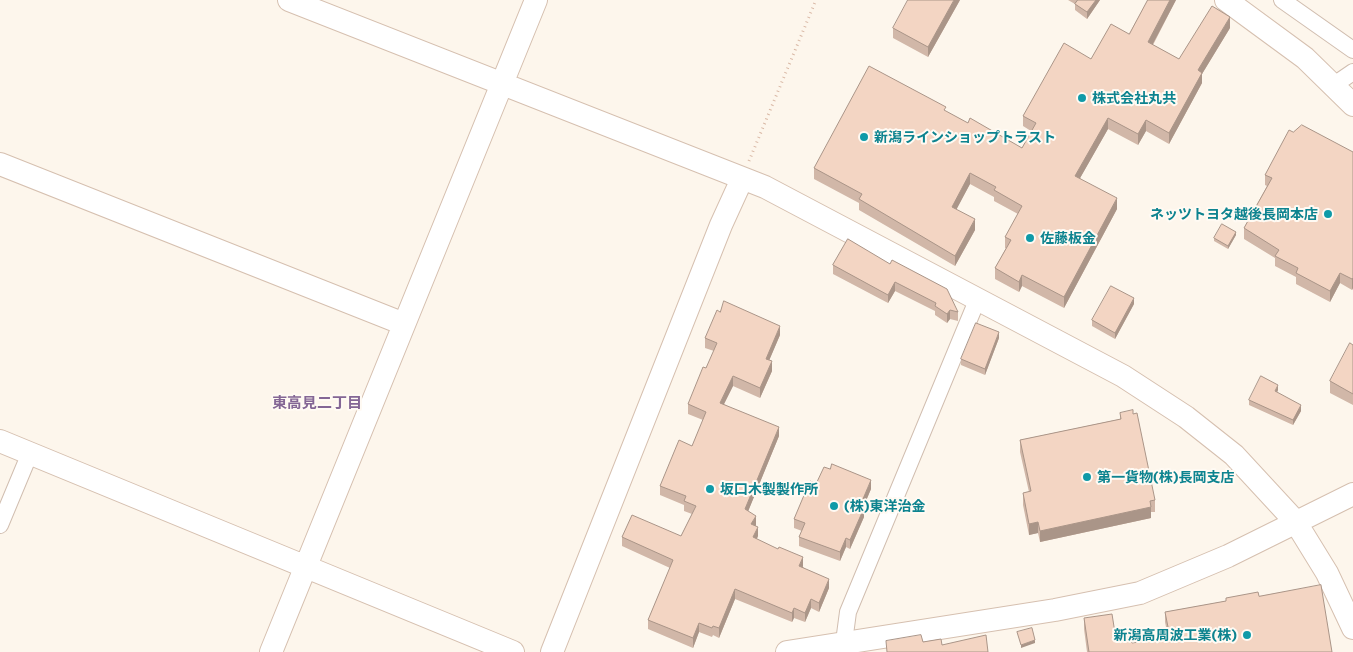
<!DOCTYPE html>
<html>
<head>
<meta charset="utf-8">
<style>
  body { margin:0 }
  canvas { display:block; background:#fdf6ec }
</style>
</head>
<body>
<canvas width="1353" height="652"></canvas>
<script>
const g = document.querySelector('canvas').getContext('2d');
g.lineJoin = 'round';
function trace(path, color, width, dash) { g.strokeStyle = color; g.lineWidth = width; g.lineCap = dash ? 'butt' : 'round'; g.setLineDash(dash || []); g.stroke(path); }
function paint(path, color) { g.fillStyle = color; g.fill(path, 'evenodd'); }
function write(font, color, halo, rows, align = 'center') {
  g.font = font + ' Commissioner,"Noto Sans JP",sans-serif'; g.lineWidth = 4; g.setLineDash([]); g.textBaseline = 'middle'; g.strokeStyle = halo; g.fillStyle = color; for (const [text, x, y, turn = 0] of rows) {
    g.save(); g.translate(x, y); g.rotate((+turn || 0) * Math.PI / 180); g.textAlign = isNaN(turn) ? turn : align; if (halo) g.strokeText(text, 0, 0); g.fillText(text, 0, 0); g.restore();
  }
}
const street = new Path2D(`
  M1282,0L1353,50
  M1334,85L1353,72
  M0,525L30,453
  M844,642L848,612L978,298`);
const secondary = new Path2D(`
  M289,0L765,187L1123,376L1186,417L1234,455L1295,521L1327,573L1353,628
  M1226,0L1305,58L1353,105
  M0,164L404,324
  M0,441L513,652
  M271,652L536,0
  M552,652L721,225L742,179
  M787,652L1055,610L1140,593L1228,556L1353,494`);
trace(street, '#d1beb0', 18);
trace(secondary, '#d6c0b0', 24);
trace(new Path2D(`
  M749,161L816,0`), '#d9b8a5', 3, [1, 4]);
trace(street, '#fff', 16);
trace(secondary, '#fff', 22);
paint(new Path2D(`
  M960,0L928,57L893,38V28Z
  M1068,0H1100L1087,19L1075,10V4Z
  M1148,0H1176L1153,45L1179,59L1230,28L1202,74V83L1169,144L1146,131L1138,145L1108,129L1080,178L1117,209L1064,308L1022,286L1019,292L995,279V268L1006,248H1005V237L1018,214L994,201V197L970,184L956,209L975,230L955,266L859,210V203L814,179V168L946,112L968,123L1022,148L1031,131L1023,126V116L1091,59L1129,34Z
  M1293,132L1353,152V288L1352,290L1340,283L1330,302L1296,284V277L1275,266V258L1244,239V228L1267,186L1265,185V175Z
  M1236,235L1228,249L1214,241V238Z
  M848,239L958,312V321L950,319L947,323L935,315V311L895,291L888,303L833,274V265Z
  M1134,304L1115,339L1092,326V320Z
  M780,335L769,360L772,371L760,398L733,386L724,404L779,436L748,511L756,526L758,536L757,539L803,566V567L829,588L819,612L811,608L805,622L794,618L792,622L735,599L719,638L713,635L712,637L699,632L693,648L648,629V620L670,568L622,546V537L681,536L692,514L684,511V505L660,495V486L692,446L703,420L688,414V404L706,368L714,351L705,348V338Z
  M999,338L985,375L961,365V359Z
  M1353,345V405L1330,393V381Z
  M1278,390L1277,392L1301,411L1293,425L1249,405V400Z
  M1120,413L1155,500V512H1151V518L1040,542L1038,533L1029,535L1023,505V493L1029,492L1020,452V440L1120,419Z
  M816,484L871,489L863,508L864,517L850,549L846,547L840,561L799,546V537L802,531L794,528V519Z
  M1259,596L1332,652H1087L1084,629V618L1115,633L1132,643L1168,637L1165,622V612L1226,601V598Z`), '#d1b7a8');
paint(new Path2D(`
  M954,0H960L928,57V47Z
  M1096,0H1100L1087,19V12Z
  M1170,0H1176L1148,53V42Z
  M1230,17V28L1202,74V83L1169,144V133L1198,70Z
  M1108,118V129L1075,187V176Z
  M1146,120V131L1138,145V134Z
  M970,173V184L952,218V207Z
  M1117,198V209L1064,308V297Z
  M975,219V230L955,266V256Z
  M1236,232V235L1228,249V246Z
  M1340,273V283L1330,302V291Z
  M1022,275V286L1019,292V282Z
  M1353,278V288L1352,290V279Z
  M895,282V291L888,303V295Z
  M1134,298V304L1115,339V333Z
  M950,310V319L947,323V314Z
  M780,326V335L766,368V359Z
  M999,332V338L985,375V369Z
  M772,361V371L760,398V388Z
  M733,376V386L720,412V403Z
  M1278,385V390L1275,397V391Z
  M1301,405V411L1293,425V420Z
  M779,427V436L745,519V509Z
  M871,480V489L860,515V506Z
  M1151,507V518L1040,542V531Z
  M864,508V517L850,549V540Z
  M756,516V526L751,524Z
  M1038,522V533L1029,535V524Z
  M758,527V536L753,546V537Z
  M846,538V547L840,561V552Z
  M803,557V566L799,575V566Z
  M829,579V588L819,612V603Z
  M735,589V599L719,638V628Z
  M811,599V608L805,622V613Z
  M794,608V618L792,622V613Z
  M699,623V632L693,648V638Z
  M1035,640V643L1021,648V645Z`), '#aa9588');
const building = new Path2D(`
  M908,0H954L928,47L893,28Z
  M1078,0H1096L1087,12L1075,4Z
  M1148,0H1170L1148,42L1179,59L1212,6L1230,17L1198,70L1202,73L1169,133L1146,120L1138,134L1108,118L1075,176L1117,198L1064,297L1022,275L1019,282L995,268L1011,240L1005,237L1022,206L994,190L996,187L970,173L952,207L975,219L955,256L859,199L862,194L814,168L869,66L946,107L944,110L968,123L970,118L1022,148L1036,123L1023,116L1064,43L1091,59L1111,24L1129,34Z
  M1302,125L1353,152V278L1352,279L1340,273L1330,291L1296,273L1298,268L1275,256L1279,250L1244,228L1272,178L1265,175L1289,130L1293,132Z
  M1222,224L1236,232L1228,246L1214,238Z
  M848,239L890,264L892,260L947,289L958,312L950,310L947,314L935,306L936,303L895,282L888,295L833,265Z
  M1111,286L1134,298L1115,333L1092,320Z
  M724,301L780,326L766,359L772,361L760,388L733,376L720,403L779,427L745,509L756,516L751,524L758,527L753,537L778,549L779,547L803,557L799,566L829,579L819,603L811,599L805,613L794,608L792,613L735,589L719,628L713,626L712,628L699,623L693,638L648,620L673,560L622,537L632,515L681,536L696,506L684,501L686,496L660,486L679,440L692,446L706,412L688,404L703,367L706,368L717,343L705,338L717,310L720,312Z
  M976,323L999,332L985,369L961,359Z
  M1350,343L1353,345V394L1330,381Z
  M1261,376L1278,385L1275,391L1301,405L1293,420L1249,400Z
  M1133,410V414L1137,413L1155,500L1150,501L1151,507L1040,531L1038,522L1029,524L1023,493L1031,491L1020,440L1121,419L1120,413Z
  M832,464L871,480L860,506L864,508L850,540L846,538L840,552L799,537L805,523L794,519L810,481L816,484L824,467L830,469Z
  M1321,585L1332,652H1089L1084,618L1112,614L1115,633L1130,631L1132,643L1170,637L1165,612L1226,601V598L1258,592L1259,596Z
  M1032,628L1035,640L1021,645L1017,632Z
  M921,635L923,642L941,639L942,645L986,635L988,652H887L886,641Z`);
paint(building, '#f3d5c3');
trace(building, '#aa9588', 1);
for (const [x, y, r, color] of [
  [1082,98,5,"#0f9aa8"],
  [864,137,5,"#0f9aa8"],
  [1328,214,5,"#0f9aa8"],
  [1030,238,5,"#0f9aa8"],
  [1087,477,5,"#0f9aa8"],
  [710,489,5,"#0f9aa8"],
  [834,506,5,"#0f9aa8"],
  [1247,635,5,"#0f9aa8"]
]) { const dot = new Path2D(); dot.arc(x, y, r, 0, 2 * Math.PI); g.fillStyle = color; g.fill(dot); trace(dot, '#fffaf3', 2); }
write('bold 14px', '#0d838f', '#fffaf3', [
  ["株式会社丸共",1092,98],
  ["新潟ラインショップトラスト",874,137],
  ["ネッツトヨタ越後長岡本店",1318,214,"right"],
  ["佐藤板金",1040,238],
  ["第一貨物(株)長岡支店",1097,477],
  ["坂口木製製作所",720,489],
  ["(株)東洋治金",844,506],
  ["新潟高周波工業(株)",1237,635,"right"]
], 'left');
write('bold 15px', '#846695', '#fffaf3', [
  ["東高見二丁目",317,403]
]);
</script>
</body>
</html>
